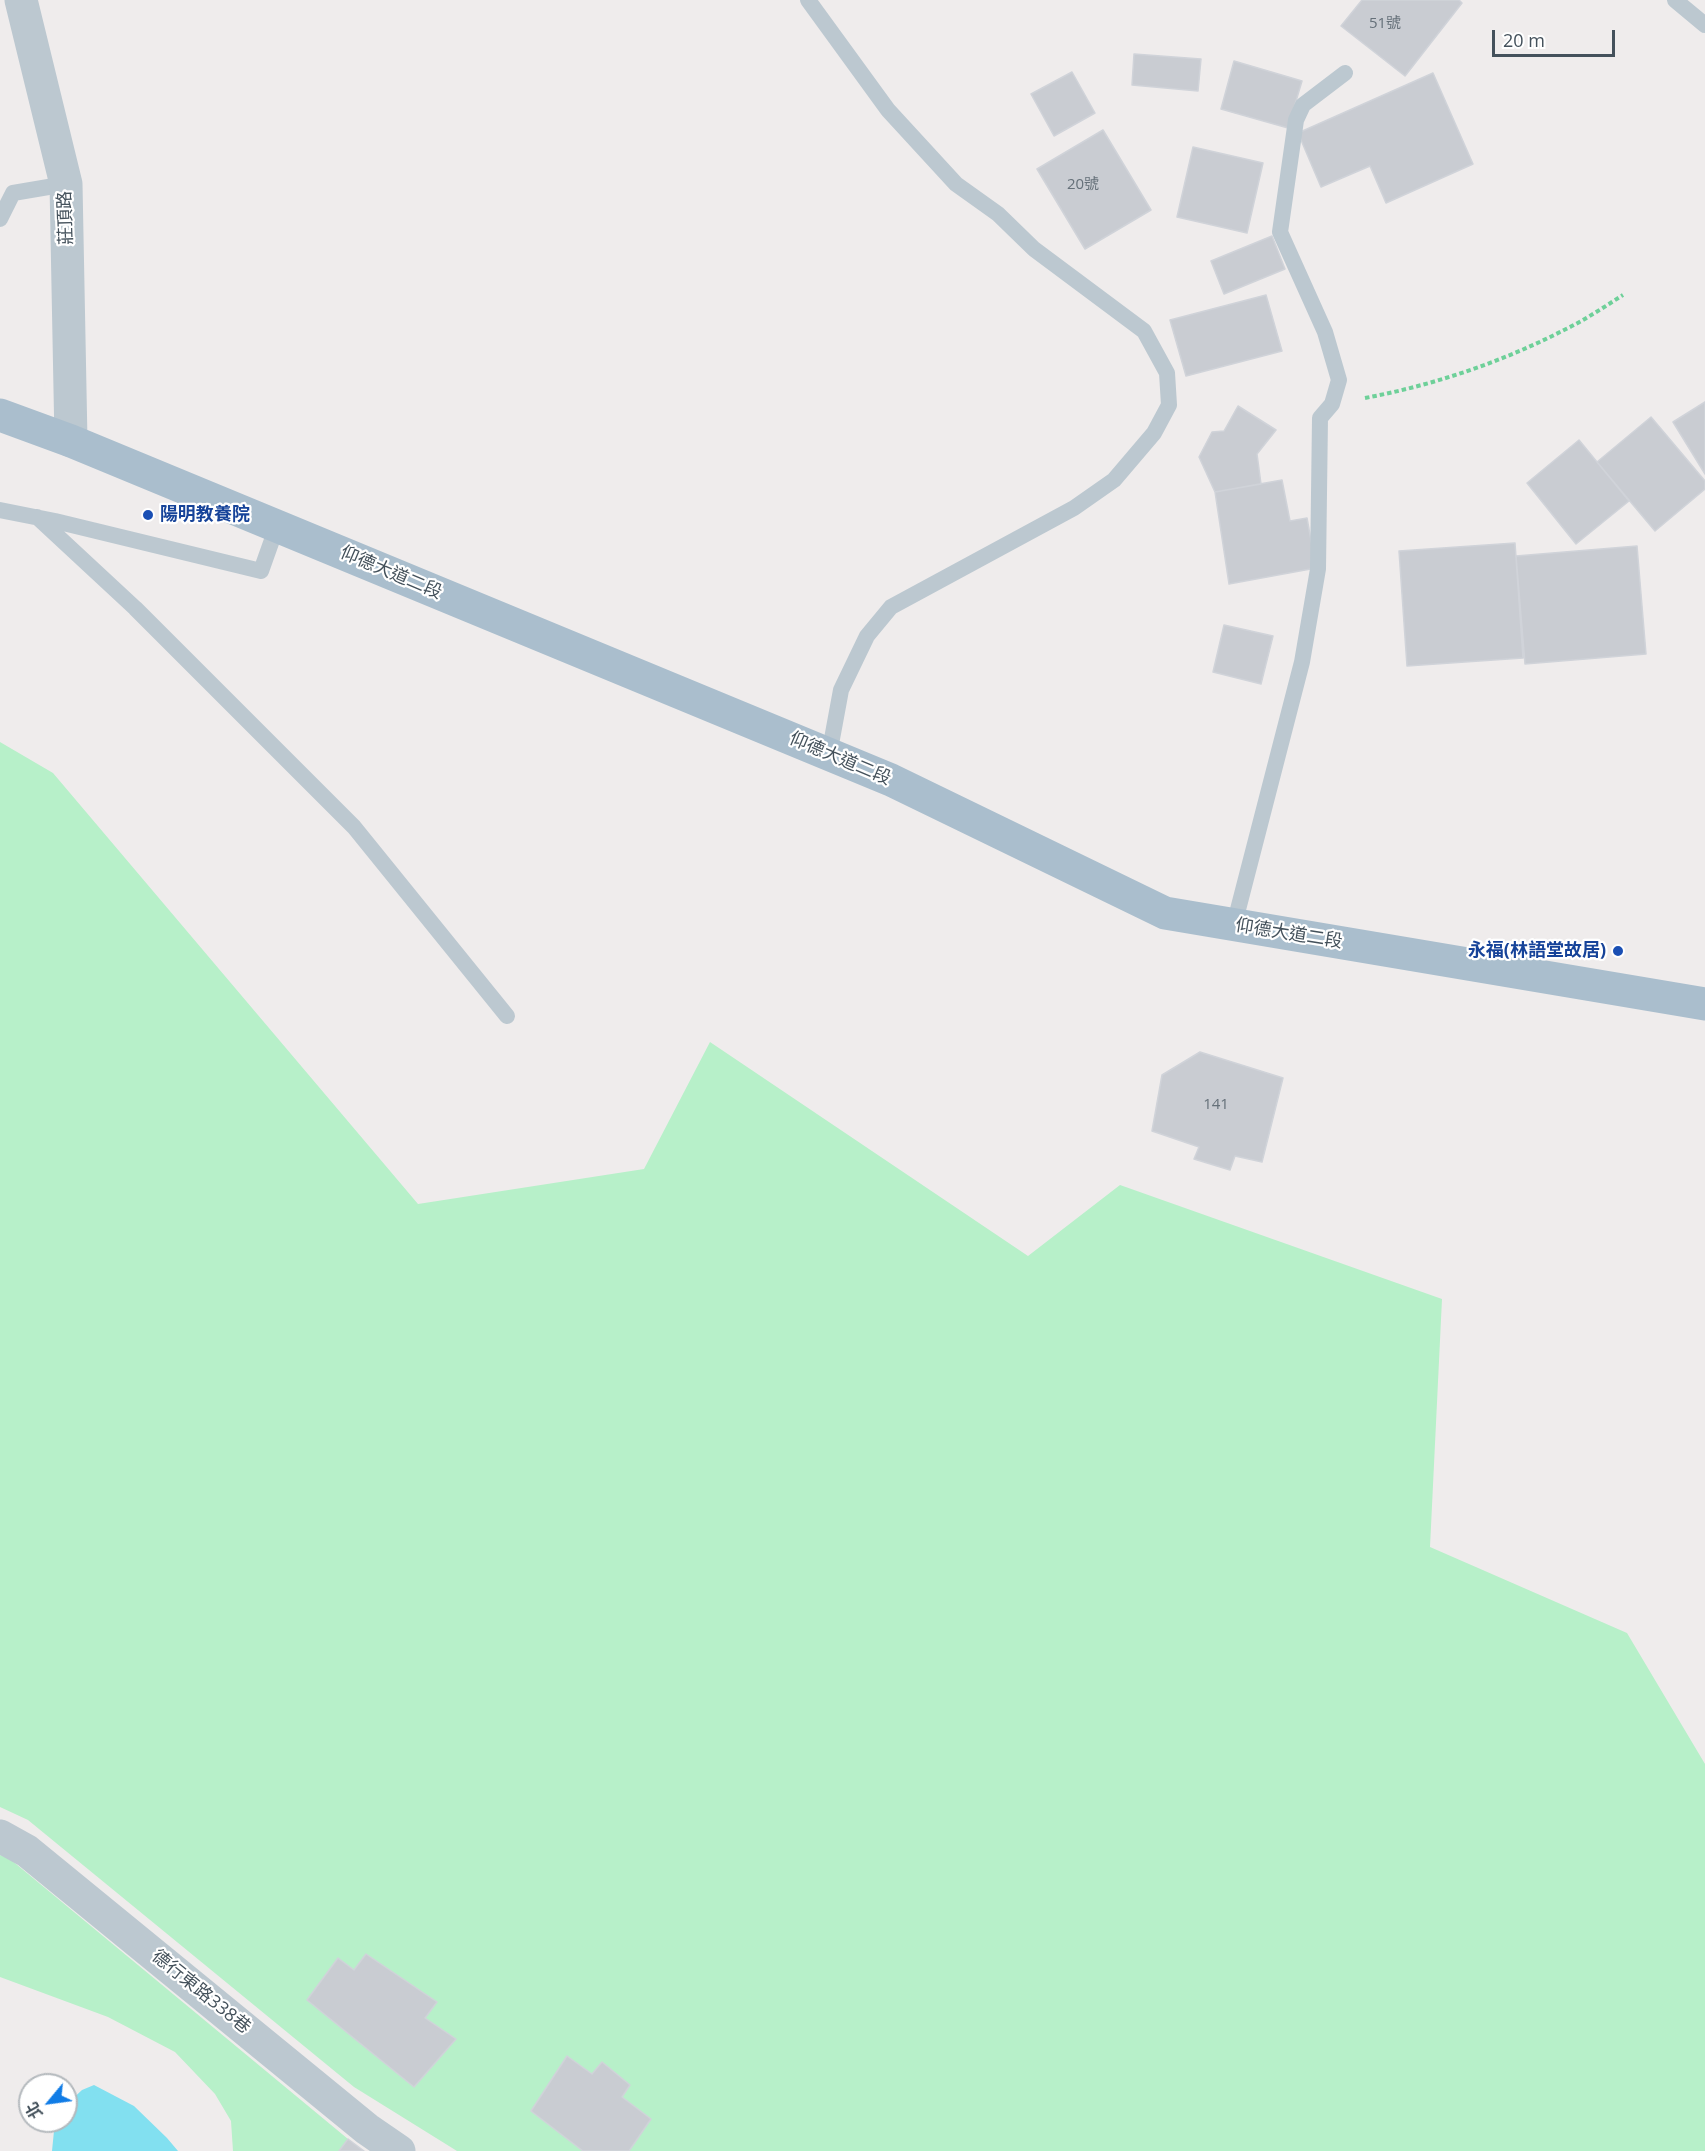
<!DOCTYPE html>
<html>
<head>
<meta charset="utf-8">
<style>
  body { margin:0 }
  #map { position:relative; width:1705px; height:2151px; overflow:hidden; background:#efecec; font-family:"Open Sans","Noto Sans TC",sans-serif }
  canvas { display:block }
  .north { position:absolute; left:18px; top:2073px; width:60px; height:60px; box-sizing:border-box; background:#fff; border:2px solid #b4b9bd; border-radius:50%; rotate:241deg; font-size:16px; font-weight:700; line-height:24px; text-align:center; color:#44515b }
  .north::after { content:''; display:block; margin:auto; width:21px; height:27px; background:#107ce6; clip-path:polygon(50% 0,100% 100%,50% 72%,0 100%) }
  .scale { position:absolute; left:1492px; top:30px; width:123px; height:27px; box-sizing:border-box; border:3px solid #44515b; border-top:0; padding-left:8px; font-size:18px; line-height:21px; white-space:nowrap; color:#44515b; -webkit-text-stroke:4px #fff; paint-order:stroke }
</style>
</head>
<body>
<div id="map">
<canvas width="1705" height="2151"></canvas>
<div class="north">北</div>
<div class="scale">20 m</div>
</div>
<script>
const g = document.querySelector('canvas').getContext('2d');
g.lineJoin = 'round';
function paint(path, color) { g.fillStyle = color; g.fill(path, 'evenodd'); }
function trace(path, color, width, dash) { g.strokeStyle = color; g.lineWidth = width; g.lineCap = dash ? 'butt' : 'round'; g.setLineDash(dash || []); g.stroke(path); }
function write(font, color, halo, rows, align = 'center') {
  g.font = font + ' "Open Sans","Noto Sans TC",sans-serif'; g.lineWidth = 4.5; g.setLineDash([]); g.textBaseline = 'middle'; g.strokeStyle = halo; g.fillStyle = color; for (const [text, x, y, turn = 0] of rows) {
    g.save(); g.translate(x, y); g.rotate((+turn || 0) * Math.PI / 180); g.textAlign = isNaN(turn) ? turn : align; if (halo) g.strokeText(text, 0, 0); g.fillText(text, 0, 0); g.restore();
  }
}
paint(new Path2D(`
  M0,742L53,773L418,1204L644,1169L710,1042L1028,1256L1120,1185L1442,1299L1430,1547L1627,1633L1705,1764V2151H457L354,2087L28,1820L0,1807Z
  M0,1855L10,1859L348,2139L339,2151H233L231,2121L215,2094L175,2052L108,2017L0,1977Z`), '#b7f0c9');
paint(new Path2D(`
  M94,2085L134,2106L167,2138L178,2151H52L55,2121H66V2105L82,2090Z`), '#82e0f0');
const building = new Path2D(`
  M1362,0H1459L1462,3L1405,76L1341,26Z
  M1134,54L1201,59L1198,91L1132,85Z
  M1234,61L1302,81L1288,128L1221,109Z
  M1072,72L1095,113L1054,136L1031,94Z
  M1433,73L1473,164L1386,203L1370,166L1321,187L1298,133Z
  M1103,130L1151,210L1085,249L1037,169Z
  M1193,147L1263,163L1247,233L1177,217Z
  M1272,236L1285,269L1224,294L1211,261Z
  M1266,295L1282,351L1186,376L1170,320Z
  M1705,402V474L1673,422Z
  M1238,406L1276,430L1257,454L1261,484L1215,492L1199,457L1212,432L1224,431Z
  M1651,417L1705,481V489L1655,531L1597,462Z
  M1579,440L1629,501L1576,544L1527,483Z
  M1282,480L1290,521L1307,518L1316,568L1229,584L1215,492Z
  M1515,543L1523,658L1407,666L1399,551Z
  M1637,546L1646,654L1525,664L1516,556Z
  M1224,625L1273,636L1261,684L1213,672Z
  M1200,1052L1283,1078L1262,1162L1235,1156L1230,1170L1194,1159L1199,1147L1152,1131L1162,1075Z
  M366,1954L437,2002L425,2018L456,2039L414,2087L307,2000L338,1958L354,1970Z
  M567,2056L592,2074L602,2062L630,2085L622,2097L651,2119L629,2151H583L531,2111Z
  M348,2139L364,2151H339Z`);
paint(building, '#c9ccd2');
trace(building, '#d0d3d9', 1.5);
trace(new Path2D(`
  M1365,398C1434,385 1502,362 1564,330C1585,320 1604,307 1623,295`), '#6ed099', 4, [4.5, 3]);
trace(new Path2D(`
  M808,0L888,110L956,184L998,214L1034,249L1144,331L1167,373L1169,405L1154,433L1114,480L1074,508L891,607L867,636L841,690L829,755
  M1675,0L1705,25
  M0,219L13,193L66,184
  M0,510L55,521L261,571L277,526
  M37,517L135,608L354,827L507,1016
  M1234,925L1302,662L1318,569L1320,418L1332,404L1339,380L1325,332L1280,232L1296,120L1303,105L1345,73`), '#bcc8d0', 16);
trace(new Path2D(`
  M21,0L66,184L71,441
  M0,1836L27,1851L367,2129L399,2151`), '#bcc8d0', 33);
trace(new Path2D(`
  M0,415L71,441L891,780L1165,913L1705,1004`), '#aabecd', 33);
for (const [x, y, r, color] of [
  [148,515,6,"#1a4fb4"],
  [1618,951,6,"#1a4fb4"]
]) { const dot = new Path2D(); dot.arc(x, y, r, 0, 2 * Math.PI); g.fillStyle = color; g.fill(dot); trace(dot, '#fff', 2); }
write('15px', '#657079', null, [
  ["51號",1385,24],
  ["20號",1083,185],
  ["141",1216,1105]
]);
write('18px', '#44515b', '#fff', [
  ["莊頂路",66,218,-92],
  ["仰德大道二段",391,573,23],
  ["仰德大道二段",840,759,23],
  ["仰德大道二段",1289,934,9],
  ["德行東路338巷",201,1992,39]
]);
write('bold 18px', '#164399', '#fff', [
  ["陽明教養院",160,515],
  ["永福(林語堂故居)",1606,951,"right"]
], 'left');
</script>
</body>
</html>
